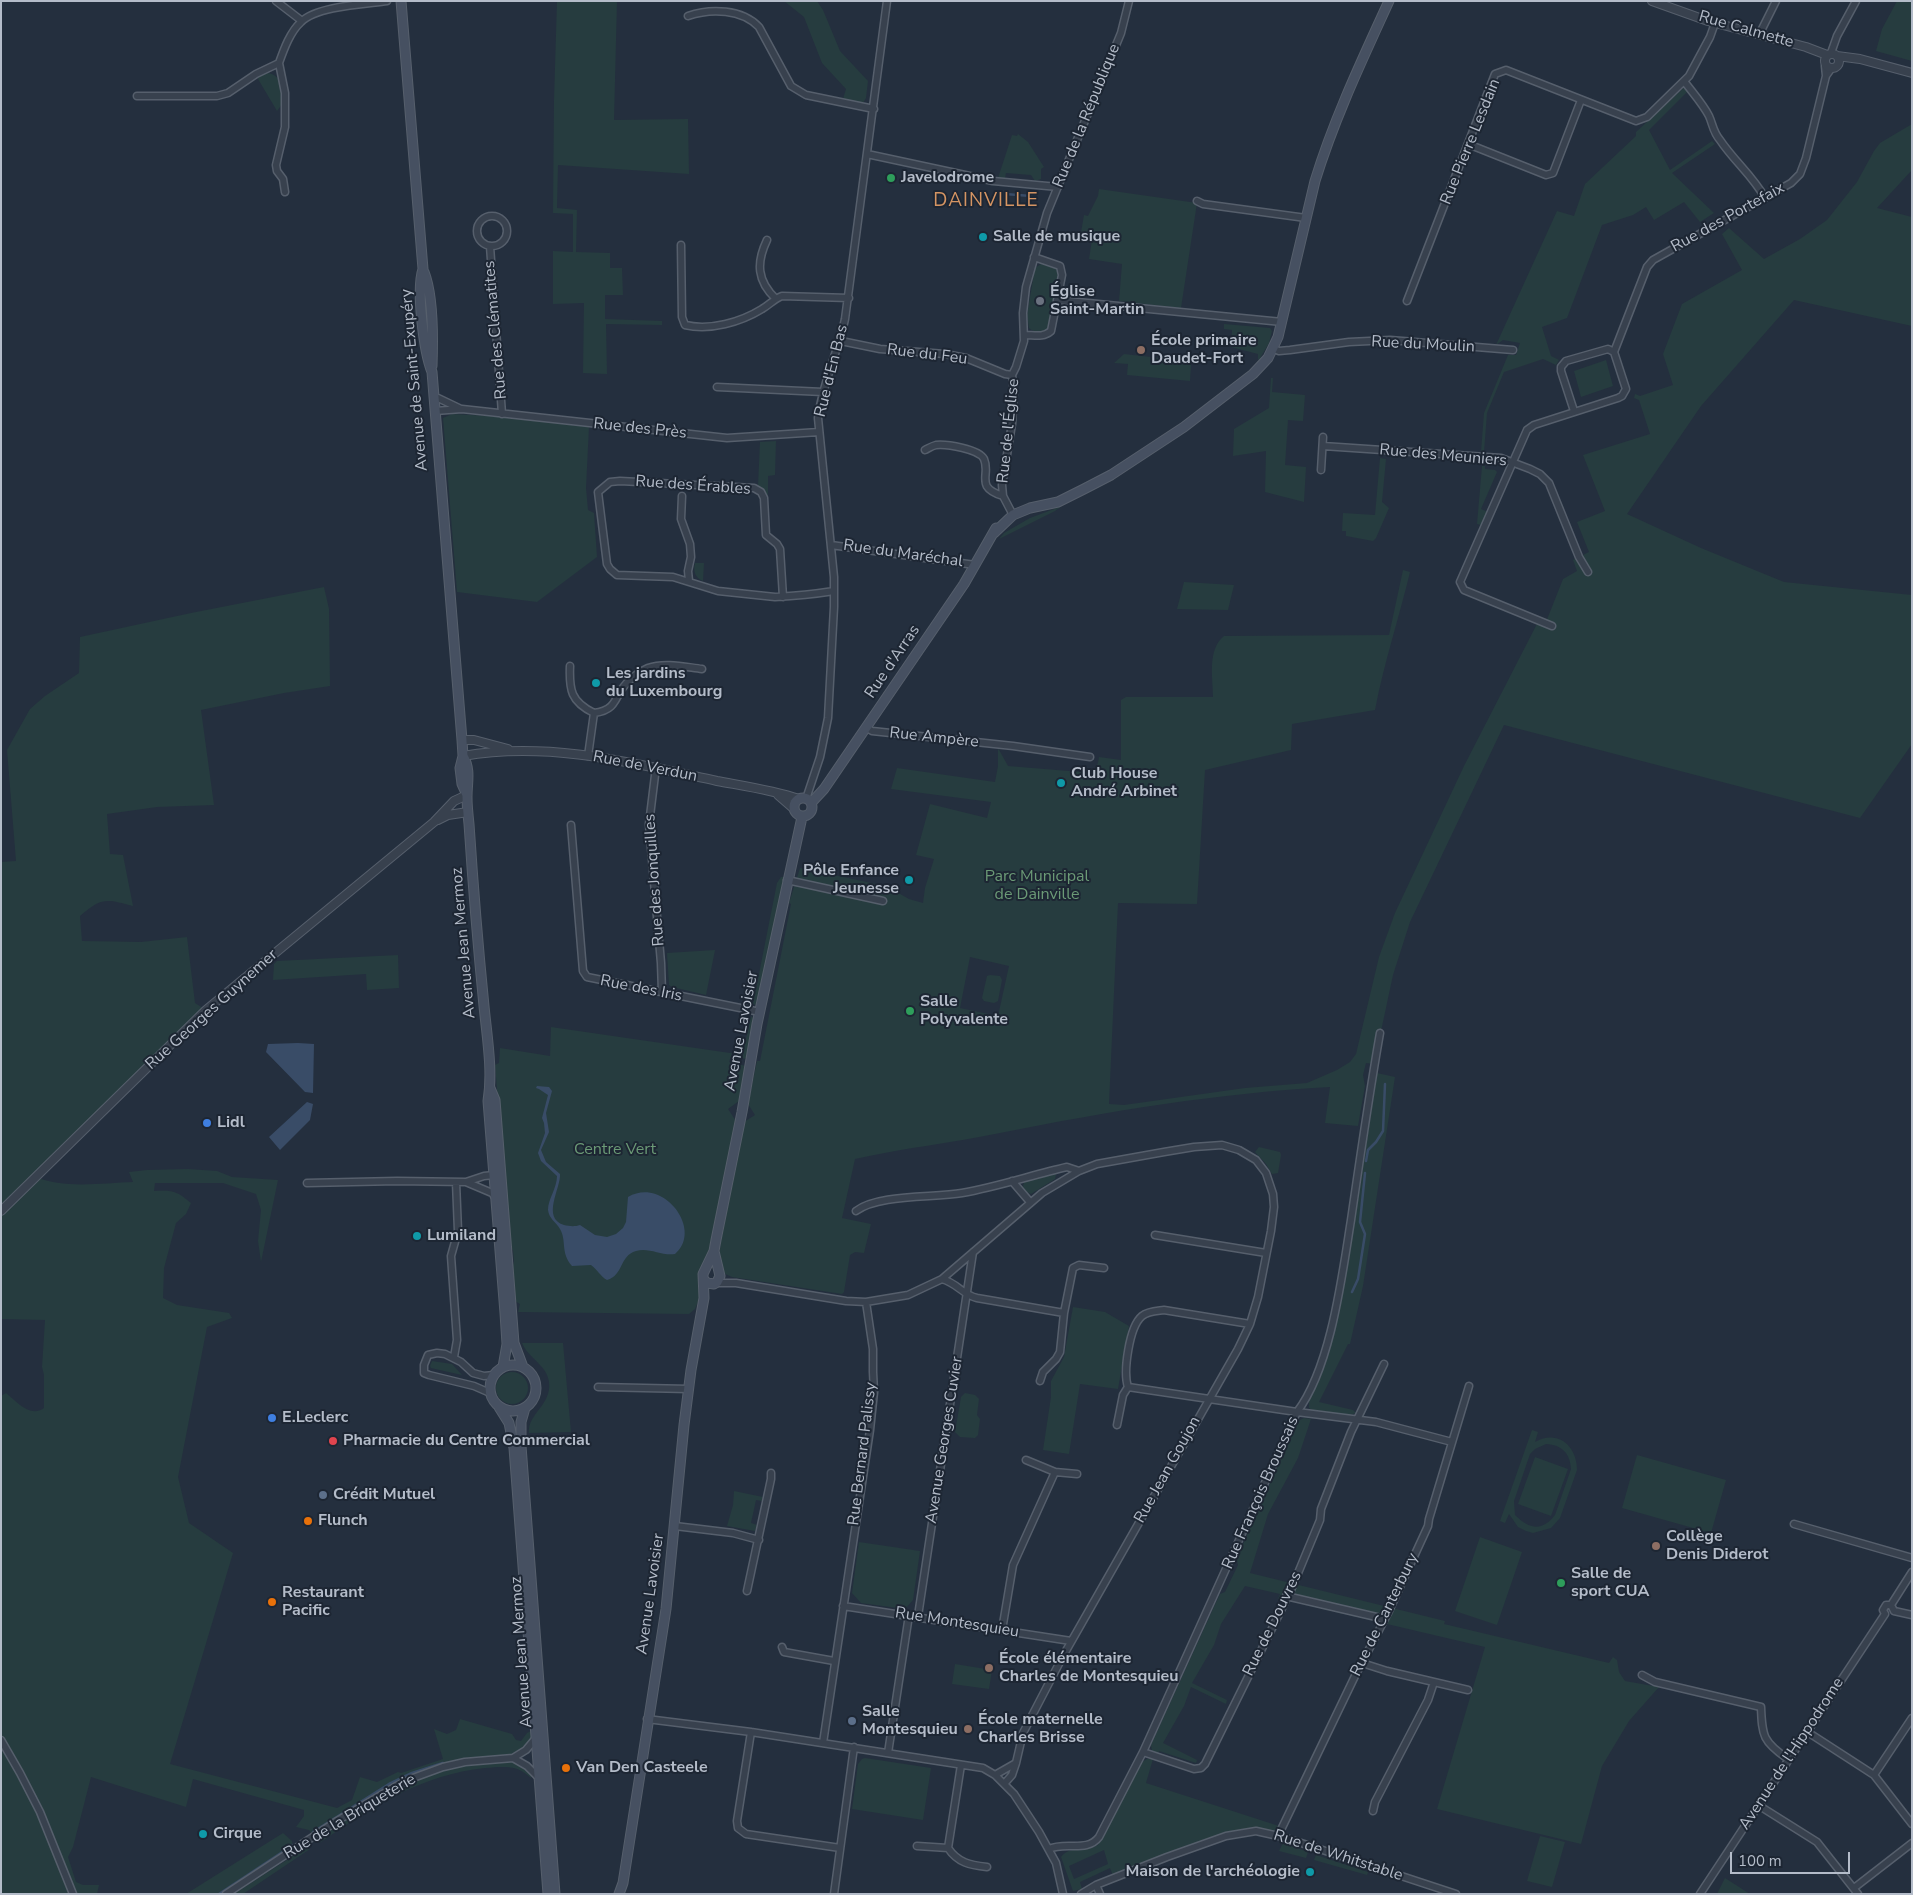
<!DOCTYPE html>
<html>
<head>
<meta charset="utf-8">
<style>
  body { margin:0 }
  #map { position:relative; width:1913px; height:1895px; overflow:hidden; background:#242f3e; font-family:"Nunito Sans",sans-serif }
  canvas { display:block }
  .frame { position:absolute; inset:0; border:2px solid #b4bcc9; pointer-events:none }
  .scale { position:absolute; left:1730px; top:1852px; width:120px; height:22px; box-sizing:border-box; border:2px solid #b4bcc9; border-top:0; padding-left:6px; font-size:15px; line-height:18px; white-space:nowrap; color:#b4bcc9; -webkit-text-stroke:4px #1d2633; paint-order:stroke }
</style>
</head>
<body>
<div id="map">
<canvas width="1913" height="1895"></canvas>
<div class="frame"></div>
<div class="scale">100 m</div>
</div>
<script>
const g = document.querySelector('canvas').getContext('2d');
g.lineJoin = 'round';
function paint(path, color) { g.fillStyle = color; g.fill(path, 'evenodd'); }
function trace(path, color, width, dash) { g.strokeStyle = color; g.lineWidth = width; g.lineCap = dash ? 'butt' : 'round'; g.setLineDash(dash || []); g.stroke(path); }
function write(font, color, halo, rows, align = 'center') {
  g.font = font + ' "Nunito Sans",sans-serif'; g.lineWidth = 4; g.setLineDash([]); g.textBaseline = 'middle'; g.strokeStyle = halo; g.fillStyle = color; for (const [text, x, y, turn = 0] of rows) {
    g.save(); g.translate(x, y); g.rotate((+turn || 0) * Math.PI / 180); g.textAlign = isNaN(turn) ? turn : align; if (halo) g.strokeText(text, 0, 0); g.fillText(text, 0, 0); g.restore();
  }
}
paint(new Path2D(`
  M557,1H617L614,120L688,119L689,174L558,165L557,208L577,210L576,252L610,253V268H622L623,295H605V319L662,321V325L606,324L607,374L583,373L584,303L553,304V251L573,252V214L553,213L554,100Z
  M784,1H817L823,10L840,51L868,81L866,98L863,103L843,99L846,89L822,63L804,17Z
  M1897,1H1912V61L1876,51L1882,29Z
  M266,73C283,74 282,90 283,103L277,111L258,79V77Z
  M1687,85L1690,89L1649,130L1670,170L1712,141L1715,144L1672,173L1714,213L1700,222L1684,202L1654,220L1646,207L1633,215L1602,225L1567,318L1542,327L1551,356L1559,360L1556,365L1543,359L1504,372L1487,413L1484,452H1481L1484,413L1508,355H1516L1520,343L1503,340L1496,345L1557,211L1574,216L1585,184L1636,136V132Z
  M1912,124V170L1877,208L1912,217V326L1794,300L1701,406L1627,514L1701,548L1784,582L1912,595V744L1860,818L1504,725L1410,922L1393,975L1374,1064L1366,1063L1363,1075L1365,1086L1358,1126L1325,1123L1330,1087C1219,1093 1110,1111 1000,1133C952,1143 903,1148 855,1159L842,1218L871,1224L864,1253L855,1252L850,1255L844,1292L842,1294L732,1277L723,1273L719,1257L721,1241L744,1122L755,1115L748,1104L757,1061H760L791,904L789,903L800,868L886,886L909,899L923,903L925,888L934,859L916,855L930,804L987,818L991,802L891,789L897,768L995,782L998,766V748L1008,766L1093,773L1098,763L1099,757L1121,760V700L1126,697H1213C1213,677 1207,650 1224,636L1389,635L1403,570L1410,572C1399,618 1384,663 1375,710L1292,724L1291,750L1205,770L1197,904L1118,903L1109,1104L1124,1105L1245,1088L1307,1083L1337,1070L1350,1062L1356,1054L1379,957L1395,913L1464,766L1539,620L1546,622L1563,579L1577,571L1573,560L1589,552L1577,522L1605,511L1583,455L1650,434L1639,400L1634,398L1635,394L1640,396L1673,385L1663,354L1682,304L1742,270L1722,234L1729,228L1764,259L1800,239L1827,220L1857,182L1874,151L1880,143ZM970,957L1009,966L998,1016L960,1008Z
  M1018,134L1028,142L1044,167L1041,169V179L1035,181L1031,175L1006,173L1005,178H998L1012,135L1017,136Z
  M1099,189L1197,203L1181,308L1119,301L1122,264L1089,259L1092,240L1080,238L1084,215L1088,216L1098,196Z
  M1041,264L1058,269V273L1048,328C1044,333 1034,333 1029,328L1027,315L1035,268Z
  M1224,324L1270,328L1272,331L1269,343L1259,360L1258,359V354L1231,347L1232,330L1224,329Z
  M1124,354L1187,361L1191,365L1190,381L1127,375L1128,364L1114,363Z
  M1606,360L1613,386L1581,397L1574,371Z
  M1271,378H1273L1272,392L1305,395L1303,421L1288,420L1285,465L1306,467L1304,502L1265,492L1266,451L1233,456L1234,429L1269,408Z
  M452,414L509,417L589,427L586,488L588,510L594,513L597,557L537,602L457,592L443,418Z
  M776,441L775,475L768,476V495L758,486L760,442Z
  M1380,458L1386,459L1382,502L1389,508L1376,538L1373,541L1346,536V531H1342L1343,513L1375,515Z
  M1482,466H1485V469L1495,470L1497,472L1481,509L1488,512L1482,525L1477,524Z
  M1062,506L1055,511L999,539L1004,533L1030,518Z
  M695,563H704L703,581C695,578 693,571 695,563Z
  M1184,582L1234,585L1228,610L1177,609Z
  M324,587L329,609L330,686L284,693L201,710L214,805L157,807L107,814L110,854L123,855L133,906C106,899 102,897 80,916L82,941L141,942L187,937L195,1003L206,1010L36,1177C63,1189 103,1183 133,1182L129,1172L147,1170L188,1169L217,1171L232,1177L278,1180L261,1262L258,1241L261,1210L256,1194L223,1183H155L154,1191C173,1190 177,1191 191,1203L186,1214L176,1223L164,1268L163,1298L177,1305L229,1313L232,1318L207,1327L178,1477L189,1523L233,1553L170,1764L337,1808L352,1800L360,1777L377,1782L398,1772L401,1773L443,1759L434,1729L447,1734L456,1730L460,1719L512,1734L516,1740L521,1741L527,1733L535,1729L536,1737L513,1758L532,1771L531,1778C516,1764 504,1767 485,1768C423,1774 370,1808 321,1842L314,1837L309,1830L296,1827L304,1816V1810L193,1779L186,1807L91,1777L73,1847L68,1857L76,1882L83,1885H99L97,1894H1V1396L6,1393C17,1402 30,1418 44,1408V1375L42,1367L45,1320L1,1319V862L16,861L7,750L30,709L45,696L79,673L80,637L191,613Z
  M781,877H784L766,967L756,1005L753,1004L777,883Z
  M715,950L706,995L672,987L669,985L667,953Z
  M398,955L399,988L367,990L366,974L273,980L274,964L277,961Z
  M990,975L1000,976L1002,980L998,1001L994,1003L984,1001L982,998L987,976Z
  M751,1016L754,1019L746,1058L744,1059L742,1057Z
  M551,1027L730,1053H732L729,1062L746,1066L739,1101L728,1109L736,1121L698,1302L695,1309L689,1314L518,1312L520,1304L515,1301L511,1269L514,1262L513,1250L510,1248L495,1065L499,1063L500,1048L550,1056Z
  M1377,1073L1395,1077L1363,1286L1350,1344H1348L1319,1402L1353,1410L1356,1413L1350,1415L1312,1410L1309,1408V1400L1327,1356L1338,1316L1353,1232Z
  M1259,1147L1280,1152L1281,1155L1278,1173L1272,1174L1266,1164L1255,1152Z
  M1053,1174H1056L1055,1179L1031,1194L1027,1192L1023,1187L1024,1181Z
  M1073,1307L1105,1312L1129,1326L1118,1389L1080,1384L1069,1454L1043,1450L1051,1397V1381L1064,1357Z
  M522,1343H563L571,1432L529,1433C527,1414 552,1405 549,1382C547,1365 528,1358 522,1343Z
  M432,1361L452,1364L462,1375L431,1368L430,1366Z
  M496 1388a16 16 0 1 1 32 0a16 16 0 1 1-32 0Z
  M965,1393L975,1395L979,1399L977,1415L980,1419L978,1435L975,1438L960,1437L955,1432L961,1397Z
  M1304,1418L1311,1419L1298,1458L1268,1514L1250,1573L1445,1621L1444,1624L1609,1663L1613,1657L1617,1660L1619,1672L1625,1681L1659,1687L1629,1721L1602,1766L1581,1844L1437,1809L1485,1647L1293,1602L1278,1599L1280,1594L1245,1586L1221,1624L1214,1645L1192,1683L1227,1700L1226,1704L1191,1687L1184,1706L1163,1743L1197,1760L1196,1763L1159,1751L1158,1754L1152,1751L1151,1745L1213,1609L1220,1594L1225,1592L1238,1565L1237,1560L1240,1551L1296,1425L1300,1420Z
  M1532,1430L1538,1432L1535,1442C1558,1429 1577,1446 1577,1470L1560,1518L1551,1528L1533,1533L1526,1531L1518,1527L1509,1514L1505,1523L1500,1521ZM1546,1444C1562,1445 1570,1453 1571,1469L1555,1515C1542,1532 1529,1529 1515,1515L1514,1501L1530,1454L1535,1449Z
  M1637,1455L1726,1480L1711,1533L1622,1508Z
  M1535,1457L1568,1469L1551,1516L1518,1504Z
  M734,1491L763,1497L762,1501L756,1500L751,1523L757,1525L755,1531L727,1526L733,1505Z
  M1480,1537L1522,1552L1497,1625L1455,1611Z
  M859,1542L920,1551L913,1600L905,1609L861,1603L852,1593Z
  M955,1664L992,1670L989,1689L952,1684Z
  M865,1758L931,1768L923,1820L852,1809L858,1764L862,1759Z
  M1147,1759H1153L1146,1783L1282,1827L1278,1836L1256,1831L1238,1833L1114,1878L1110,1868L1080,1882L1082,1889L1073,1891L1061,1857C1070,1845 1086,1852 1098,1845L1142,1762ZM1104,1850L1108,1864L1074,1879L1069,1866Z
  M283,1833L292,1841L293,1848L221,1894H186Z
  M1540,1836L1565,1842L1552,1887L1527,1881Z
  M1283,1843L1308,1852L1306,1858L1279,1851Z
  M307,1847L310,1849L243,1894H234Z
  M1316,1855L1368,1872L1367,1875L1314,1860Z
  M1725,1878L1750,1894H1717Z`), '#263c3f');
paint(new Path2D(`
  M298,1043L314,1044L313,1093L305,1092L266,1052L268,1044Z
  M537,1086L549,1087L552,1091L546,1113L549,1132L541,1150L546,1162L560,1174C561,1188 541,1218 564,1225C569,1226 574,1227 580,1225L595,1235L607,1237L616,1234L623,1228L626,1222L628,1197C663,1176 704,1230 675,1254C661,1256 649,1247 636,1251C619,1256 624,1275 607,1280C600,1276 598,1270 591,1265L572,1266C560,1252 567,1241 560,1229C556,1222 549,1219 548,1210C548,1199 557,1188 557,1176L541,1161L538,1153L545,1133L544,1123L542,1118L548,1095L539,1089L536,1088Z
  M307,1102L313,1104L310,1120L280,1150L269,1137Z`), '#394c67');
trace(new Path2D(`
  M1005,194L1031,196
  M1366,1161L1368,1150L1376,1142L1383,1131L1385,1084
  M1352,1292L1358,1279L1365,1234L1360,1222L1365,1173
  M313,1832L389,1784L412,1773L443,1763
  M219,1894L293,1845`), '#394c67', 2.5);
const minor = new Path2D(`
  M276,1L302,21
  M688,16C711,8 742,9 759,27L791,86L806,95L874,109
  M1759,35L1776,1
  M1831,53L1837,36L1856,1
  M279,63L285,93V127L276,165L277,171L283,179L285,192
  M1825,66L1826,76L1831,69
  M1684,81C1692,92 1703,104 1709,116C1713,125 1713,132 1720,140C1734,161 1753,176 1765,198
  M137,96H217L228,93L256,74L279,63C284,49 290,32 301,22C317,6 366,4 387,1
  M1468,144L1546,175L1553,173L1581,100
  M867,154L993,181L1058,187
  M1197,201L1203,204L1306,218
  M477 231a15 15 0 1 1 30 0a15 15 0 1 1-30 0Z
  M767,240C756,263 757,281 776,299
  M681,245L682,317L685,325C710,331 741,322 762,309C769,305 774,299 782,296L849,298
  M490,246L502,414
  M1057,300L1282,322
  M1407,301L1495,74L1506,70L1636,121L1647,117L1689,76L1710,37L1715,23
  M1025,335C1034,335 1043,338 1051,331L1062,275L1060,266L1034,257
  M841,341L880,349L945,354L966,358L1005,374L1012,375
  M1274,349L1279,351L1290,350L1349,342L1390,340L1513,350
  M717,387L823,392
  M434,398H438L461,409
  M435,411L462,409L727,438L819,432
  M1574,411L1561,371V367L1566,361L1608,349L1614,352
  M1323,446L1501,458L1530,469L1540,474L1549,483L1579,557L1588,572
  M925,450C929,448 932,446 936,445C947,444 979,449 984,459C991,475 974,487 1003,496
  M1321,470L1323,437
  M682,496L681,519L690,544L691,557L688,571L689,581
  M1013,515L1003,496L1002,485L1012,424L1014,392L1012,375L1016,367L1024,341L1023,313L1026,287L1047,213L1121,33L1129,1
  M831,545L975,565
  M783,597L780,549L777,544L766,535L764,498L761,492L754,488L620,481L610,482L598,492L607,564L610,569L617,575L673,577L718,591L775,597C795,596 815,594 834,591
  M1552,626L1464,590L1460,582L1527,430L1534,425L1618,398L1622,396L1626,389L1614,352L1647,267L1653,260L1791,183L1800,174L1806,158L1826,76
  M570,666C569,690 571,702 594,713L588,756
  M594,713C611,711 614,704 621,690C627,681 638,672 648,668C665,662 685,667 702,669
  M867,728L872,731L1013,746L1090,757
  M656,767L649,824L661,963L662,992
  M806,799L820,757L828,718L834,607V577L818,418C822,384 838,352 845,319L887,1
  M571,825L583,971L587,977L760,1012
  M787,880L883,901
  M1012,1181L1030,1202
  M466,1182L492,1193L495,1197
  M307,1183L397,1181L466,1182L484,1176L494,1175L497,1176
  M856,1211C878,1194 933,1198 962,1193C997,1187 1032,1175 1067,1167L1079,1171
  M1155,1235L1266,1253
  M942,1279C957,1283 963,1295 977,1298L1064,1313
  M715,1283H736L846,1301L866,1302L908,1295L942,1279L1042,1193L1079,1171L1097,1164L1164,1152L1194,1147L1222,1145L1239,1150L1256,1160L1266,1173L1273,1194L1274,1207L1271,1231L1258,1297L1250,1324L1238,1349L1063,1656L1023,1733L1016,1763L1012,1775L1004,1784
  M454,1357L457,1340L451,1256L458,1231L456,1182
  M1040,1381L1043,1372L1056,1359L1060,1352L1064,1313L1073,1268L1079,1265L1104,1268
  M598,1387L689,1389
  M1128,1387L1297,1412L1376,1422L1452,1442
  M1128,1387C1123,1372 1129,1327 1142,1316C1148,1311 1157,1311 1164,1310L1250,1324
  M490,1393L474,1386L429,1375L424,1373V1365L428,1355L437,1353L445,1354L461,1362L473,1373L484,1376L494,1375
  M1117,1425L1123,1395L1128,1387
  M1026,1460L1055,1472L1077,1474
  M1794,1524L1912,1558
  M675,1526L733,1533L759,1540
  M747,1591L771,1479V1473
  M1286,1596L1385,1619
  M1891,1605L1912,1572
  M843,1606L1071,1641
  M1894,1611L1912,1615
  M1885,1614L1883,1610L1886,1605H1891L1894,1611
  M918,1616L973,1252
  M1002,1630L1013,1565L1055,1472
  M782,1647L784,1652L834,1661
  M1362,1663L1387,1671L1468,1690
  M1642,1675L1655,1682L1761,1707C1762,1736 1763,1742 1788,1759
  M647,1719L751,1732L983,1768L995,1775L1014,1794L1039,1832L1056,1863L1063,1894
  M1806,1731L1874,1775L1912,1824
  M751,1732L737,1821L738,1828L746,1834L840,1848
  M1,1740L20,1773L40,1812L73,1894
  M823,1743L870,1430L874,1392L873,1372V1349L866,1302
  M1143,1752L1194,1769L1201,1768L1205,1764L1291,1590L1320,1520L1321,1509L1351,1432L1384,1364
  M888,1753L909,1615
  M513,1758L527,1766L539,1778
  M961,1765L948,1848C958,1863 970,1865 987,1867
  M995,1775L1016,1763
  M1874,1775L1912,1718
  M1758,1805L1817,1842L1858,1894
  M1373,1811L1375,1802L1428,1700L1434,1682
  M1278,1836L1355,1676L1388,1613L1428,1526L1429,1519L1469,1386
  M917,1846L948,1848
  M1049,1849C1065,1841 1087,1853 1099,1837L1143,1752L1297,1412C1331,1367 1342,1276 1351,1220C1360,1158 1369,1095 1380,1033
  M1096,1885L1100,1894
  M1854,1888L1912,1843
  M226,1894L337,1821L396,1786L413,1778L443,1767L465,1762L513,1758L526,1750L536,1738
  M834,1894L854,1747
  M1081,1894L1096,1885L1167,1857L1226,1836L1256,1831L1283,1837L1456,1894
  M1700,1894L1885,1614`);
const tertiary = new Path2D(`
  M1652,1L1708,21L1806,47L1827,55
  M1825 61a7 7 0 1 1 14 0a7 7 0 1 1-14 0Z
  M1837,56L1860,59L1912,73
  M462,740H474L508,749
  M463,756C549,741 633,763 717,781C744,786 773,790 799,799
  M778,795L793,808
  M438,820L448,815L468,812
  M1,1211L206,1010L434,822L454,801L467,795`);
const secondary = new Path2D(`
  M401,1L423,269C416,290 424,352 432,372L462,740L463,756L460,768L462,784L467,795
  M424,272C433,295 433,340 432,366
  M994,533L1013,515L1030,508L1058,502L1084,489L1111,475L1184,427L1253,374L1268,358L1278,337L1315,181C1334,119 1362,60 1389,1
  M463,756C471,770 467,782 467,797C467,806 468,815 469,824C473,885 478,946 484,1006C487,1037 493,1071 488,1101L505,1313L507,1344L503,1367
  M794 807a9 9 0 1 1 18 0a9 9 0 1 1-18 0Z
  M811,803L824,789L964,584L996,528
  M490,1088L495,1100L514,1343L523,1367
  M704,1280L707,1283L714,1284L717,1282L720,1276L714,1251L716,1240L742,1112L757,1024L802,817
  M490 1388a23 23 0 1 1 46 0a23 23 0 1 1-46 0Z
  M499,1407L509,1423L514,1448L548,1894
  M525,1408L521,1422V1446L555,1894
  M619,1894L623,1883L666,1609L684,1425L691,1370L704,1298L703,1274L714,1251`);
trace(minor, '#565f6c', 9);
trace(tertiary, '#565f6c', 10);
trace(secondary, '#565f6c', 11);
trace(minor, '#38414e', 6);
trace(tertiary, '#38414e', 8);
trace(secondary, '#465061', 9);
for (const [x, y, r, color] of [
  [891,178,5,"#2e9e5b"],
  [983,237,5,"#0f9aa8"],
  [1040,301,5,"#6b7280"],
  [1141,350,5,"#8d6e63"],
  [596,683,5,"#0f9aa8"],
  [1061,783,5,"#0f9aa8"],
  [909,880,5,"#0f9aa8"],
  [910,1011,5,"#2e9e5b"],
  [207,1123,5,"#3f7fe0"],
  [417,1236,5,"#0f9aa8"],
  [272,1418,5,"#3f7fe0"],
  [333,1441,5,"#e0444e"],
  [323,1495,5,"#5c6f8a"],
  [308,1521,5,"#e8710a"],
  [1656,1546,5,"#8d6e63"],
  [1561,1583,5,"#2e9e5b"],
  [272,1602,5,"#e8710a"],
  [989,1668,5,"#8d6e63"],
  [852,1721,5,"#5c6f8a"],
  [968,1729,5,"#8d6e63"],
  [566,1768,5,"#e8710a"],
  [203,1834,5,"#0f9aa8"],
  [1310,1872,5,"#0f9aa8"]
]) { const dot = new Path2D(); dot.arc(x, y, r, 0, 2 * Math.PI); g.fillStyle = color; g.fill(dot); trace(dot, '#1d2633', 2); }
write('16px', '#b4bcc9', '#1d2633', [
  ["Rue Calmette",1746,30,16],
  ["Rue de la République",1087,116,-68],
  ["Rue Pierre Lesdain",1471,142,-68],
  ["Rue des Portefaix",1728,218,-29],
  ["Rue des Clématites",496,330,-95],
  ["Rue du Moulin",1423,345,3],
  ["Rue du Feu",927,355,7],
  ["Rue d'En Bas",832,371,-76],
  ["Avenue de Saint-Exupéry",415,380,-95],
  ["Rue des Près",640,429,6],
  ["Rue de l'Église",1009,431,-84],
  ["Rue des Meuniers",1443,456,5],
  ["Rue des Érables",693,486,4],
  ["Rue du Maréchal",903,554,8],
  ["Rue d'Arras",893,662,-56],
  ["Rue Ampère",934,738,6],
  ["Rue de Verdun",645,767,11],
  ["Rue des Jonquilles",655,880,-94],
  ["Avenue Jean Mermoz",464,943,-95],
  ["Rue des Iris",641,989,11],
  ["Rue Georges Guynemer",212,1010,-42],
  ["Avenue Lavoisier",742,1031,-79],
  ["Avenue Georges Cuvier",945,1440,-81],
  ["Rue Bernard Palissy",863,1454,-83],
  ["Rue Jean Goujon",1168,1470,-61],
  ["Rue François Broussais",1261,1493,-66],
  ["Avenue Lavoisier",651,1594,-82],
  ["Rue de Canterbury",1385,1615,-64],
  ["Rue Montesquieu",957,1623,9],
  ["Rue de Douvres",1273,1624,-64],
  ["Avenue Jean Mermoz",522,1652,-94],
  ["Avenue de l'Hippodrome",1792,1754,-57],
  ["Rue de la Briqueterie",350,1817,-31],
  ["Rue de Whitstable",1338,1856,18]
]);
write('bold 16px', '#b4bcc9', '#1d2633', [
  ["Javelodrome",901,178],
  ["Salle de musique",993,237],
  ["Église",1050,292],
  ["Saint-Martin",1050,310],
  ["École primaire",1151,341],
  ["Daudet-Fort",1151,359],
  ["Les jardins",606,674],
  ["du Luxembourg",606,692],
  ["Club House",1071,774],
  ["André Arbinet",1071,792],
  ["Pôle Enfance",899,871,"right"],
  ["Jeunesse",899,889,"right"],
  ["Salle",920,1002],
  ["Polyvalente",920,1020],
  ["Lidl",217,1123],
  ["Lumiland",427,1236],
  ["E.Leclerc",282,1418],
  ["Pharmacie du Centre Commercial",343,1441],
  ["Crédit Mutuel",333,1495],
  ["Flunch",318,1521],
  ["Collège",1666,1537],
  ["Denis Diderot",1666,1555],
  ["Salle de",1571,1574],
  ["sport CUA",1571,1592],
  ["Restaurant",282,1593],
  ["Pacific",282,1611],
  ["École élémentaire",999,1659],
  ["Charles de Montesquieu",999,1677],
  ["Salle",862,1712],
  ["Montesquieu",862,1730],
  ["École maternelle",978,1720],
  ["Charles Brisse",978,1738],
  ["Van Den Casteele",576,1768],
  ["Cirque",213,1834],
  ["Maison de l'archéologie",1300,1872,"right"]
], 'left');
write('16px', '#6b9a76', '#1d2633', [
  ["Parc Municipal",1037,877],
  ["de Dainville",1037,895],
  ["Centre Vert",615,1150]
]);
g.letterSpacing = '1px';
write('19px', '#d59563', '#1d2633', [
  ["DAINVILLE",986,201]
]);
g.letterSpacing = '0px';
</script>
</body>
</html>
